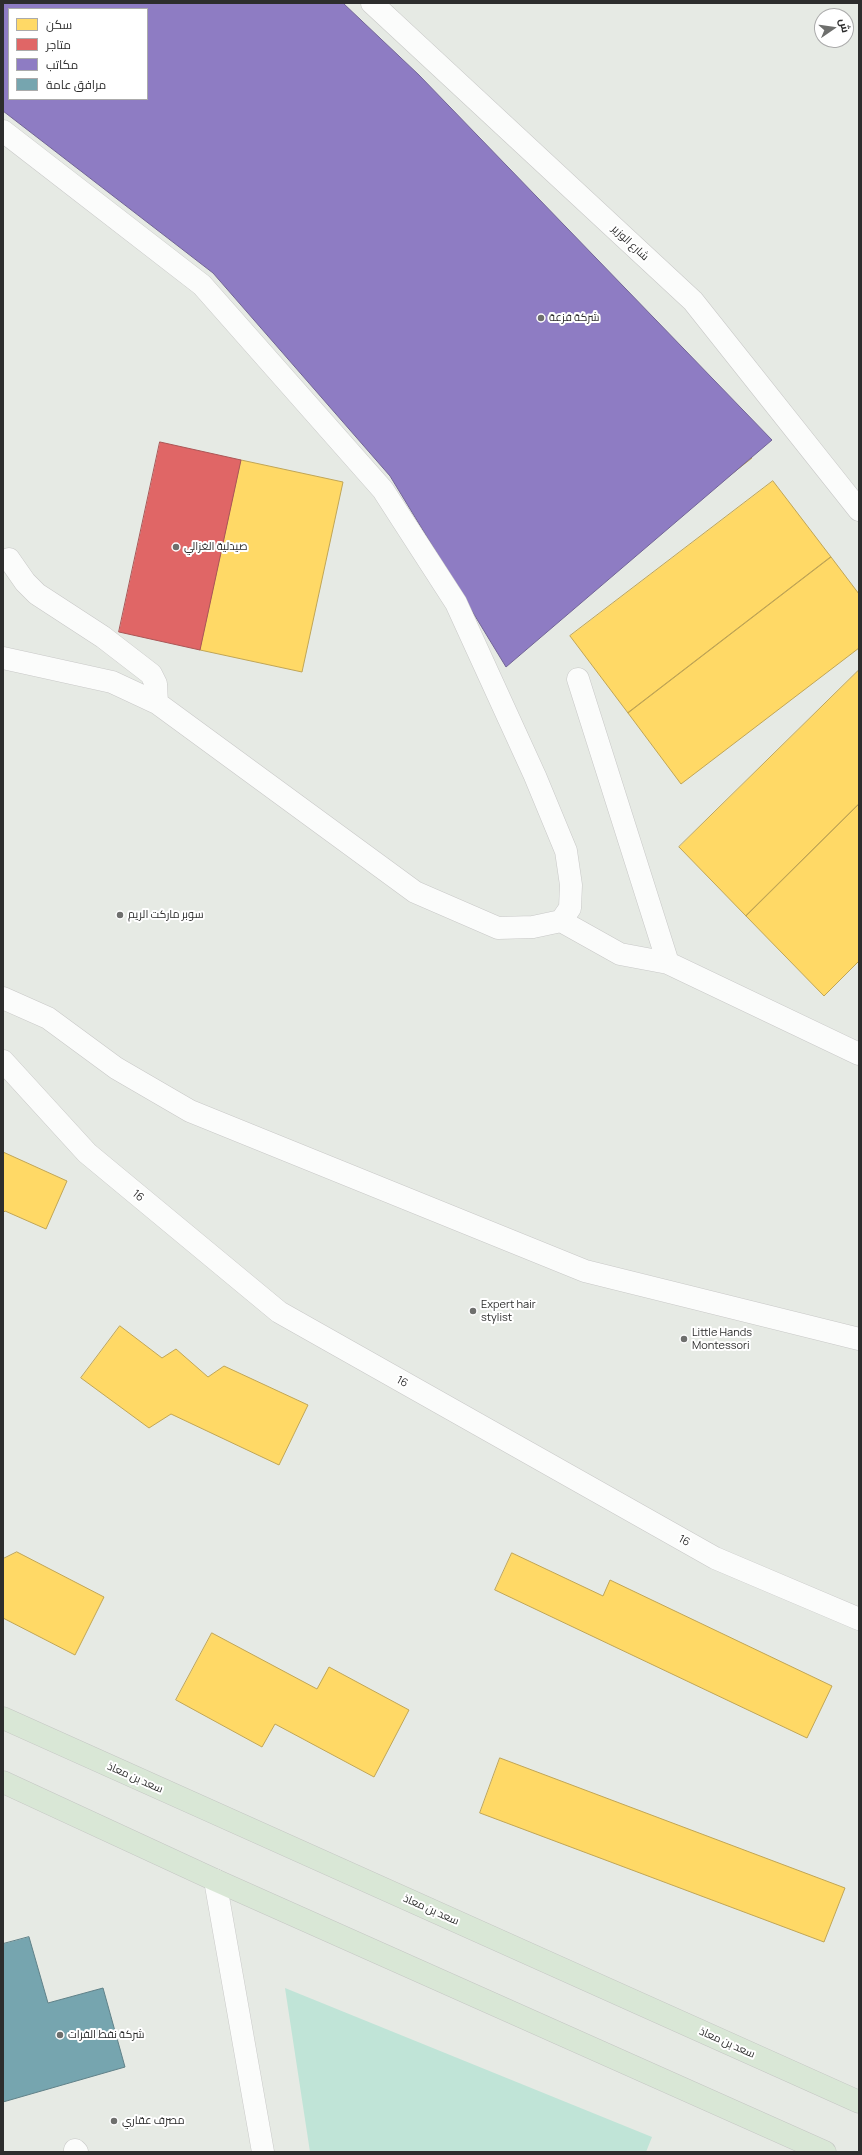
<!DOCTYPE html>
<html>
<head>
<meta charset="utf-8">
<style>
  body { margin:0 }
  #map { position:relative; width:862px; height:2155px; overflow:hidden; background:#e6eae4; font-family:Manrope,Cairo,sans-serif }
  canvas { display:block }
  .frame { position:absolute; inset:0; border:4px solid #2d2d2d; pointer-events:none }
  .legend { position:absolute; left:8px; top:8px; width:140px; height:92px; box-sizing:border-box; background:#fff; border:1px solid #ababab; margin:0; padding:5px 7px; list-style:none; font-size:12px; color:#2d2d2d }
  .legend li { display:flex; align-items:center; gap:8px; height:20px }
  .legend b { width:20px; border:1px solid #ababab }
  .north { position:absolute; left:814px; top:8px; width:40px; height:40px; box-sizing:border-box; background:#fff; border:1px solid #ababab; border-radius:50%; rotate:77deg; font-size:11px; font-weight:700; line-height:16px; text-align:center; color:#2d2d2d }
  .north::after { content:''; display:block; margin:auto; width:14px; height:18px; background:#6e6f6d; clip-path:polygon(50% 0,100% 100%,50% 72%,0 100%) }
</style>
</head>
<body>
<div id="map">
<canvas width="862" height="2155"></canvas>
<div class="frame"></div>
<ul class="legend">
<li><b style="height:11px;background:#ffd966"></b>سكن</li>
<li><b style="height:11px;background:#e06666"></b>متاجر</li>
<li><b style="height:11px;background:#8e7cc3"></b>مكاتب</li>
<li><b style="height:11px;background:#76a5af"></b>مرافق عامة</li>
</ul>
<div class="north">ش</div>
</div>
<script>
const g = document.querySelector('canvas').getContext('2d');
g.lineJoin = 'round';
function paint(path, color) { g.fillStyle = color; g.fill(path, 'evenodd'); }
function trace(path, color, width, dash) { g.strokeStyle = color; g.lineWidth = width; g.lineCap = dash ? 'butt' : 'round'; g.setLineDash(dash || []); g.stroke(path); }
function write(font, color, halo, rows, align = 'center') {
  g.font = font + ' Manrope,Cairo,sans-serif'; g.lineWidth = 4; g.setLineDash([]); g.textBaseline = 'middle'; g.strokeStyle = halo; g.fillStyle = color; for (const [text, x, y, turn = 0] of rows) {
    g.save(); g.translate(x, y); g.rotate((+turn || 0) * Math.PI / 180); g.textAlign = isNaN(turn) ? turn : align; if (halo) g.strokeText(text, 0, 0); g.fillText(text, 0, 0); g.restore();
  }
}
paint(new Path2D(`
  M285,1988L652,2137L646,2152H310Z`), '#c0e4d7');
const homes = new Path2D(`
  M3,3H192L147,31V9H9V68L3,58Z
  M393,63L471,153L287,314L209,224Z
  M29,99H38L31,103Z
  M471,153L551,245L367,406L287,314Z
  M632,306L702,396L487,565L417,476Z
  M702,396L752,458L536,628L487,565Z
  M241,460L343,482L302,672L200,650Z
  M773,481L831,557L628,713L570,636Z
  M831,557L859,594V648L681,784L628,713Z
  M859,670V804L746,916L679,847Z
  M859,804V961L824,996L746,916Z
  M3,1152L67,1181L46,1229L5,1211L3,1213Z
  M120,1326L162,1358L176,1349L208,1377L224,1366L308,1405L279,1465L171,1414L149,1428L81,1378Z
  M17,1552L104,1597L75,1655L3,1618V1559Z
  M512,1553L603,1596L610,1580L832,1686L807,1738L495,1590Z
  M212,1633L317,1689L329,1667L409,1710L374,1777L275,1724L262,1747L176,1700Z
  M500,1758L845,1888L824,1942L480,1813Z`);
paint(homes, '#ffd966');
trace(homes, '#c0a555', 1);
const shops = new Path2D(`
  M160,442L241,460L200,650L119,632Z`);
paint(shops, '#e06666');
trace(shops, '#a55', 1);
const offices = new Path2D(`
  M3,3H343L419,75L772,440L506,667L390,476L213,273L3,111ZM9,9H147V99H9Z`);
paint(offices, '#8e7cc3');
trace(offices, '#716496', 1);
const public = new Path2D(`
  M29,1937L48,2003L103,1988L125,2067L3,2102V1944Z`);
paint(public, '#76a5af');
trace(public, '#608188', 1);
const minor = new Path2D(`
  M372,3L693,301L859,510
  M3,131L202,285L383,490L456,603L535,776L566,851L571,885L570,908L561,921L533,927L498,928L415,892L157,703L112,682L3,658
  M9,559L25,582L37,594L103,637L151,674L156,684L157,703
  M578,679L668,963
  M561,921L620,954L668,963L859,1054
  M3,998L48,1018L116,1068L190,1111L585,1271L859,1339
  M3,1061L87,1153L279,1312L715,1558L859,1619
  M215,1880L263,2152
  M75,2150L77,2152`);
const major = new Path2D(`
  M3,1718L859,2102
  M3,1782L215,1880L825,2152`);
trace(minor, '#c8c8c7', 23);
trace(major, '#c4c6c3', 23);
trace(minor, '#fbfcfb', 22);
trace(major, '#d9e7d6', 22);
for (const [x, y, r, color] of [
  [541,318,4,"#6e6f6d"],
  [176,547,4,"#6e6f6d"],
  [120,915,4,"#6e6f6d"],
  [473,1311,4,"#6e6f6d"],
  [684,1339,4,"#6e6f6d"],
  [60,2035,4,"#6e6f6d"],
  [114,2121,4,"#6e6f6d"]
]) { const dot = new Path2D(); dot.arc(x, y, r, 0, 2 * Math.PI); g.fillStyle = color; g.fill(dot); trace(dot, '#fff', 1.5); }
write('11px', '#2d2d2d', '#fff', [
  ["شارع الوزير",630,243,43],
  ["16",138,1196,40],
  ["16",402,1382,29],
  ["16",684,1541,29],
  ["سعد بن معاذ",135,1778,24],
  ["سعد بن معاذ",431,1910,24],
  ["سعد بن معاذ",727,2043,24]
]);
write('11px', '#2d2d2d', '#fff', [
  ["شركة فزعة",549,318],
  ["صيدلية الغزالي",184,547],
  ["سوبر ماركت الريم",128,915],
  ["Expert hair",481,1305],
  ["stylist",481,1318],
  ["Little Hands",692,1333],
  ["Montessori",692,1346],
  ["شركة نفط الفرات",68,2035],
  ["مصرف عقاري",122,2121]
], 'left');
</script>
</body>
</html>
